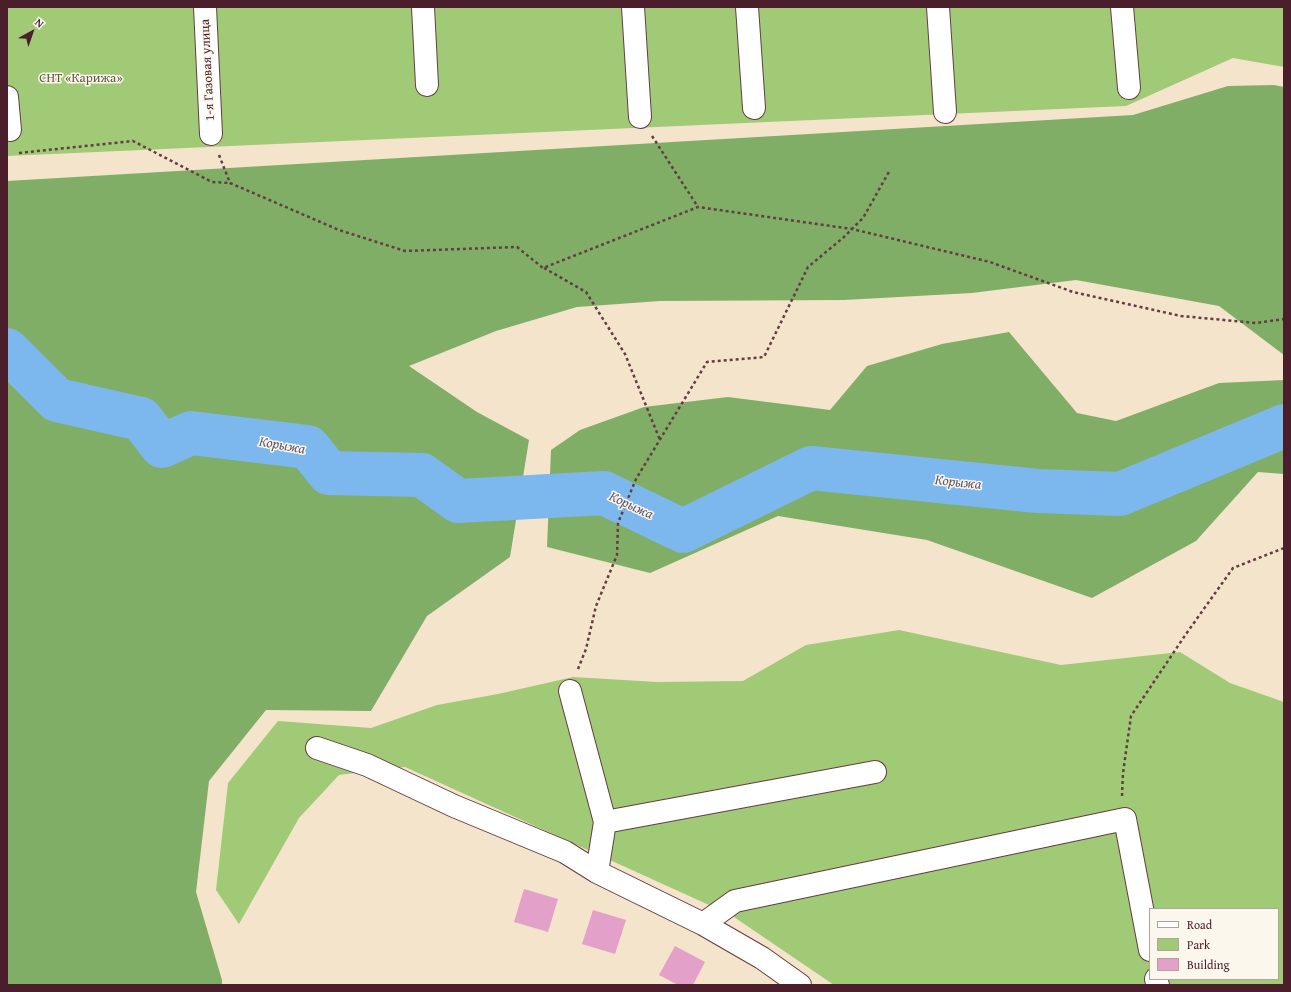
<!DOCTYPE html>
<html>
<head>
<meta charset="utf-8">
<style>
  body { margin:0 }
  #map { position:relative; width:1291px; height:992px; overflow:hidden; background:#f4e4cb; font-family:"Gentium Book Plus",serif }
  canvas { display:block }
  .frame { position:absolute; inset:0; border:8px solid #4a1f2b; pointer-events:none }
  .legend { position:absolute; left:1149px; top:908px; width:130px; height:72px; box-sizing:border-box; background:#fbf7ec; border:1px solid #b4a19f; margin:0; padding:5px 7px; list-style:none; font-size:12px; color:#4a1f2b }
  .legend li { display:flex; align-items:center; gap:8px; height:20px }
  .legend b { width:20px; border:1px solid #b4a19f }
  .north { position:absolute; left:12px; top:12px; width:40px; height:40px; -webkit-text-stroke:3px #fbf7ec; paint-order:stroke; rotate:40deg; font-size:11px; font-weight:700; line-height:16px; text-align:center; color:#4a1f2b }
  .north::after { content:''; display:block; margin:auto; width:14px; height:18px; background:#4a1f2b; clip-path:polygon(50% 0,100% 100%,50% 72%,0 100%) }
</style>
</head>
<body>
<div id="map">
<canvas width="1291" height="992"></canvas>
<div class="frame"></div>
<ul class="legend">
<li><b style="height:5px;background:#fff"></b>Road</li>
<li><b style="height:11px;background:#a0ca76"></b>Park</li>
<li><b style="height:11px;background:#e3a1c9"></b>Building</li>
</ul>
<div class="north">N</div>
</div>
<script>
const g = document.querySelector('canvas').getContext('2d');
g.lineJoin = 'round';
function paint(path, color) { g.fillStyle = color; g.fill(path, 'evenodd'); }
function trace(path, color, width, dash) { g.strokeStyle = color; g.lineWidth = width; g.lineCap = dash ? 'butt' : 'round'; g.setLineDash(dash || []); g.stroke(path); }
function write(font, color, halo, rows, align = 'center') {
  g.font = font + ' "Gentium Book Plus",serif'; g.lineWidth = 3; g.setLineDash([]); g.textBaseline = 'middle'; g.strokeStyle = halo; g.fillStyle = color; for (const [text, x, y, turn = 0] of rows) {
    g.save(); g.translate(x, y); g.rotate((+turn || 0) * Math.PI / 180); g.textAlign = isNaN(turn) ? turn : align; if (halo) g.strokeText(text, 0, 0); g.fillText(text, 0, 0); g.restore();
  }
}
paint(new Path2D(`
  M7,7H1284V67L1233,58L1126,106L7,156Z
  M899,630L1061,665L1180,652L1230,683L1284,702V985H834L731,915L405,767L339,775L299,818L239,924L216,890L228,783L278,721L371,728L437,705L498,694L573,677L657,682L743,681L806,645ZM1150,909H1278V979H1150Z`), '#a0ca76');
paint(new Path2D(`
  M1274,85L1284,87V355L1219,306L1076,280L972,293L844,300L660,301L577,307L496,331L409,366L477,412L529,440L510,557L427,616L371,711L266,710L209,781L196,892L222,980V985H7V181L1133,115L1228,86Z
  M1009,332L1077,413L1116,421L1219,383L1284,380V474L1258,472L1196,541L1092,598L927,540L778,516L650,573L547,547L551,450L580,430L644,407L728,397L830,410L867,366L942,344Z`), '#80ae67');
trace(new Path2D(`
  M7,350L57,400L141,419L162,446L191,433L308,447L329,473L422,475L458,501L604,493L683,531L811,468L1038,491L1120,494L1284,426`), '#7cb8ee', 44);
paint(new Path2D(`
  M524,889L558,899L548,932L514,922Z
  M593,910L626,920L615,954L582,944Z
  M675,946L705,962L693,985H678L659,975Z`), '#e3a1c9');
const minor = new Path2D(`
  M205,7L211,134
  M423,7L427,85
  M633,7L640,117
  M747,7L754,108
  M938,7L945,112
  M1122,7L1129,88
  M7,97L10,130
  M570,691L605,822
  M317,748L367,765L454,806L565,852L597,872L703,924L762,958L800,985
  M597,872L605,822L875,772
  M703,924L735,901L1125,819L1150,950
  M1156,979L1158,985`);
trace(minor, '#643d43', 24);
trace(new Path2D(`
  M652,136L698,207
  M19,153L133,141L212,182L230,183
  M219,155L230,183L339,230L405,251L517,247L543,268L698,207L852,229L990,262L1073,292L1181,316L1256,323L1284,319
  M544,268L586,292L625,354L660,440
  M578,669L586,649L596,606L617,555L618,523L636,479L707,362L764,357L808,267L844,237L863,218L890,170
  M1122,796L1123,773L1131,716L1186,634L1233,568L1284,548`), '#643d43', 2.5, [3, 3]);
trace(minor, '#fff', 22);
write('13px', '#4a1f2b', '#fbf7ec', [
  ["1-я Газовая улица",208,70,-93]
]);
write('13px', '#645242', '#fbf7ec', [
  ["СНТ «Карижа»",81,79]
]);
write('italic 14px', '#5c556f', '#fbf7ec', [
  ["Корыжа",282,446,10],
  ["Корыжа",958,483,6],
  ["Корыжа",631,506,25]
]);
</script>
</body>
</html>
